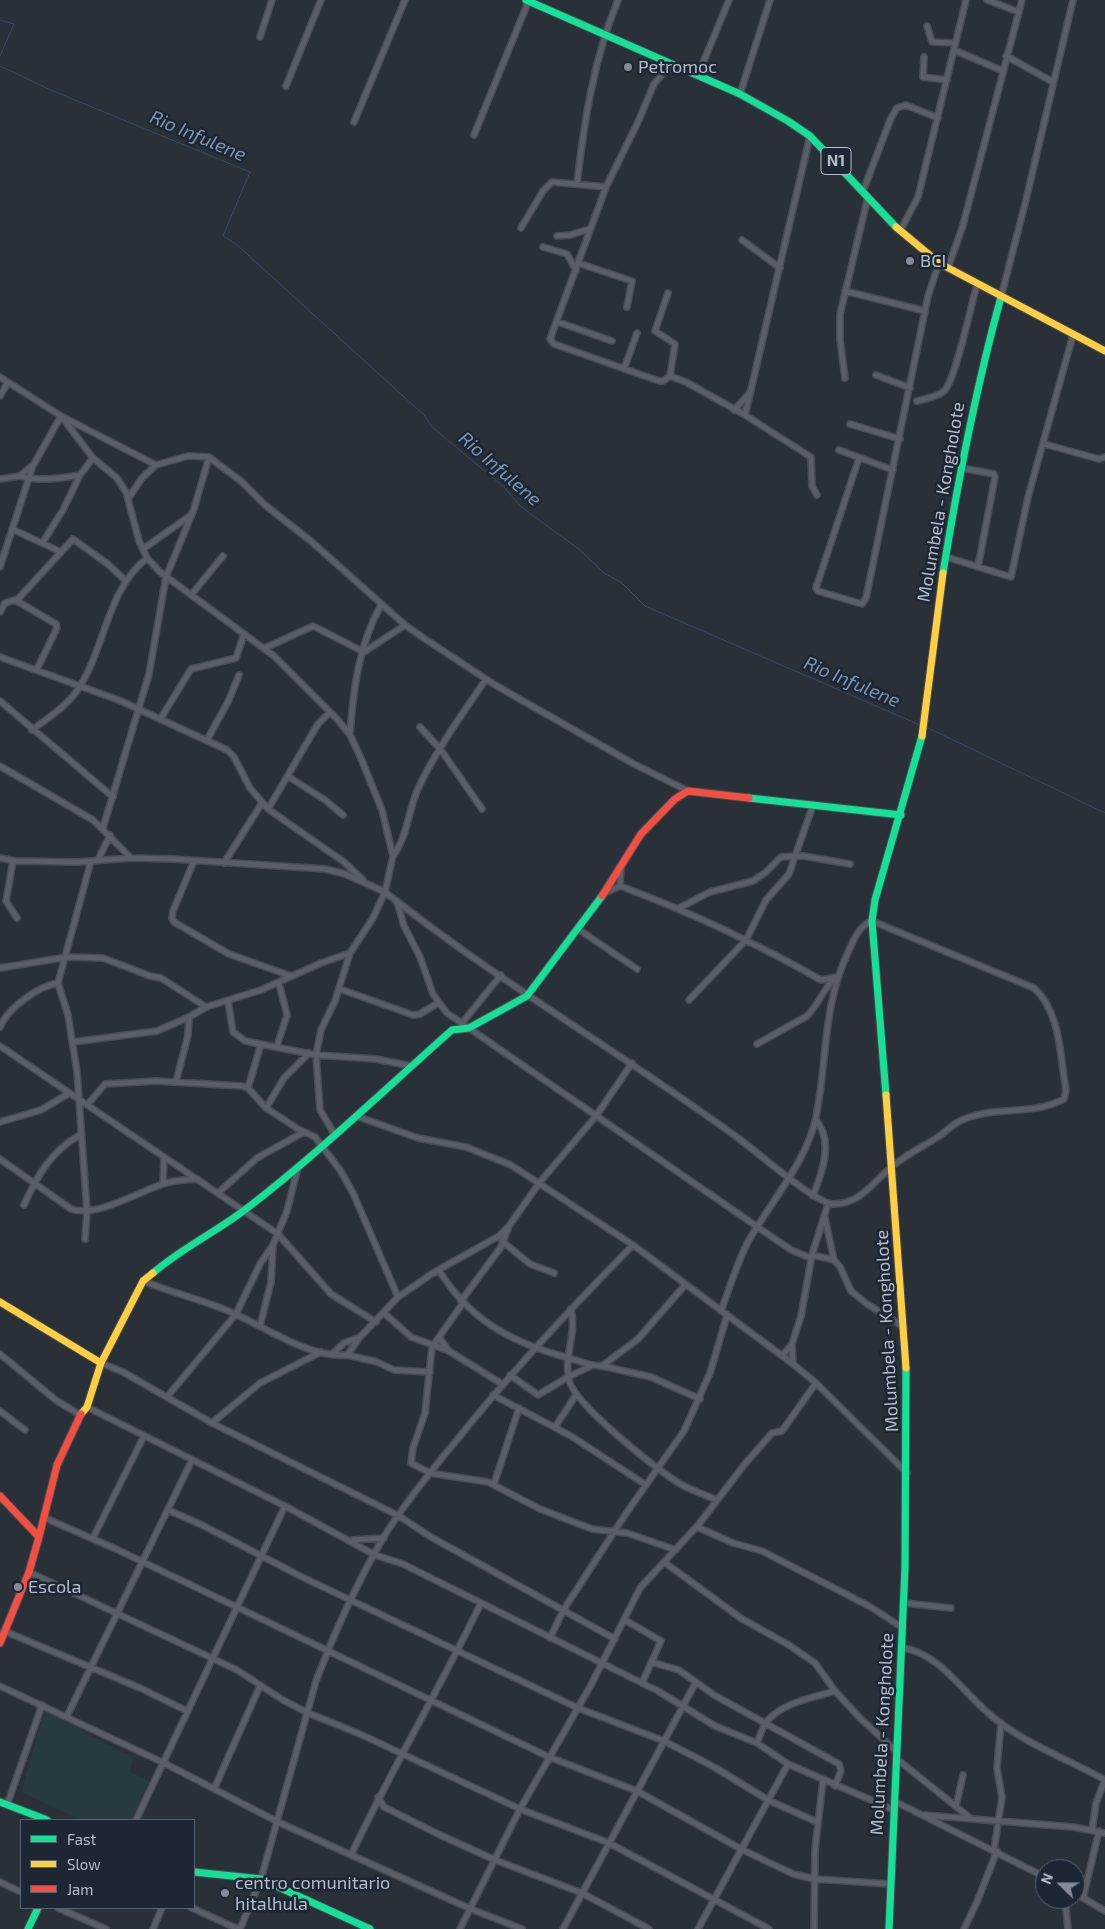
<!DOCTYPE html>
<html>
<head>
<meta charset="utf-8">
<style>
  body { margin:0 }
  #map { position:relative; width:1105px; height:1929px; overflow:hidden; background:#2a3038; font-family:"Exo 2",sans-serif }
  canvas { display:block }
  .legend { position:absolute; left:20px; top:1819px; width:175px; height:90px; box-sizing:border-box; background:#1d2633; border:1px solid #59626f; margin:0; padding:6px 9px; list-style:none; font-size:15px; color:#b4bcc9 }
  .legend li { display:flex; align-items:center; gap:10px; height:25px }
  .legend b { width:25px; border:1px solid #59626f }
  .north { position:absolute; left:1035px; top:1859px; width:50px; height:50px; box-sizing:border-box; background:#1d2633; border:1px solid #59626f; border-radius:50%; rotate:292deg; font-size:14px; font-weight:700; line-height:20px; text-align:center; color:#b4bcc9 }
  .north::after { content:''; display:block; margin:auto; width:18px; height:22px; background:#848b96; clip-path:polygon(50% 0,100% 100%,50% 72%,0 100%) }
</style>
</head>
<body>
<div id="map">
<canvas width="1105" height="1929"></canvas>
<ul class="legend">
<li><b style="height:6px;background:#16e098"></b>Fast</li>
<li><b style="height:6px;background:#ffcf43"></b>Slow</li>
<li><b style="height:6px;background:#f24e42"></b>Jam</li>
</ul>
<div class="north">N</div>
</div>
<script>
const g = document.querySelector('canvas').getContext('2d');
g.lineJoin = 'round';
function paint(path, color) { g.fillStyle = color; g.fill(path, 'evenodd'); }
function trace(path, color, width, dash) { g.strokeStyle = color; g.lineWidth = width; g.lineCap = dash ? 'butt' : 'round'; g.setLineDash(dash || []); g.stroke(path); }
function write(font, color, halo, rows, align = 'center') {
  g.font = font + ' "Exo 2",sans-serif'; g.lineWidth = 5; g.setLineDash([]); g.textBaseline = 'middle'; g.strokeStyle = halo; g.fillStyle = color; for (const [text, x, y, turn = 0] of rows) {
    g.save(); g.translate(x, y); g.rotate((+turn || 0) * Math.PI / 180); g.textAlign = isNaN(turn) ? turn : align; if (halo) g.strokeText(text, 0, 0); g.fillText(text, 0, 0); g.restore();
  }
}
paint(new Path2D(`
  M44,1712L75,1725L89,1735L134,1758L129,1771L149,1781L131,1820H80L21,1792Z`), '#273a3e');
trace(new Path2D(`
  M0,20L14,24L0,56
  M0,66L53,91L250,172L223,236L236,244L425,416L432,427L505,488L520,506L580,550L604,573L622,583L645,606L920,725
  M926,727L1105,813`), '#384963', 1);
const street = new Path2D(`
  M987,0L1019,12
  M927,26L932,42L955,43
  M260,37L272,0
  M954,50L1003,71
  M1006,56L1053,82
  M924,57L923,77L947,80
  M678,67L665,71L654,84L638,122L606,187L550,339L554,344L659,381H663L670,376L686,382L745,415L811,457L812,486L817,495
  M698,75L729,0
  M286,86L321,0
  M740,94L770,0
  M354,122L405,0
  M474,135L529,0
  M577,184C584,122 594,58 618,0
  M863,191L891,118L897,108L906,105L938,118
  M521,228L543,191L552,182L606,187
  M900,231L918,197L966,0
  M557,236L570,235L590,229
  M742,240L780,268
  M543,247L567,254L576,270
  M578,263L632,281L627,307
  M948,268L963,225L1022,0
  M845,291L925,311
  M668,293L655,331L675,344L670,376
  M1001,297L1025,204L1073,0
  M558,322L612,341
  M624,369L637,333
  M876,375L910,388
  M0,377L61,416L93,458L117,478L126,492L139,541L147,558L160,572L274,656L337,719L350,735L360,756L382,810L393,856L385,892L373,918L350,953L335,1001L321,1030L316,1055L320,1110L335,1135
  M845,378L840,340V314L868,197
  M0,396L8,382
  M917,401C925,399 936,397 943,392C955,384 971,304 977,285
  M734,410L749,394
  M745,415L810,136
  M850,424L900,439
  M1044,444L1099,459L1105,457
  M839,450L893,470
  M859,458L816,588L818,591L862,604L866,598L928,296L939,263
  M961,468L994,474L995,477L978,567
  M20,476C38,482 62,478 80,475
  M0,479L20,476L34,464L61,416L156,465
  M128,499L142,478L156,465L188,456L209,457L242,482L265,505L312,542L405,625L425,639L495,685L632,763L688,791
  M12,529L61,552
  M43,542L63,510L80,475L93,458
  M143,549L191,515
  M946,557L1011,577L1028,497L1073,335
  M0,567L33,465
  M191,595L223,556
  M15,600L56,624L57,628L37,669
  M0,612L5,603L18,599L73,539L109,565L125,580
  M265,648L313,626L364,652L405,625
  M0,657L121,701L227,750L234,757L250,788L268,809L344,862L363,880
  M0,701L113,797
  M161,718L191,669L236,658L244,634
  M420,727L441,750L482,809
  M32,730C49,717 69,705 80,686C106,645 107,590 147,558
  M350,734C353,690 359,644 381,605
  M207,740L229,700L239,675
  M0,766L93,820L131,858
  M289,777L325,800L343,815
  M268,809L318,724L329,713
  M103,828L149,674L166,577L194,509L209,457
  M393,856C407,837 408,813 417,791C435,751 462,715 486,679
  M0,858L15,861L78,862L131,858L173,859L325,869L345,874L385,892C497,981 623,1054 738,1138C756,1151 817,1205 834,1204C862,1204 875,1179 894,1165C907,1154 924,1146 938,1137C945,1132 951,1126 958,1122C993,1104 1031,1117 1064,1099L1066,1090C1060,1057 1061,1012 1034,988L872,921C860,925 854,939 849,950C822,1007 828,1057 816,1117C808,1159 771,1202 749,1240C737,1262 730,1287 721,1311
  M98,860L110,835
  M13,861L6,901L17,918
  M194,861L173,911L172,918L174,922L229,954L291,976
  M224,863L262,803
  M620,886L621,868
  M605,893L620,886C690,912 756,943 821,980L837,977
  M397,902L404,926L420,957L433,994L447,1013L791,1250L811,1258
  M679,908L710,892L753,881L766,872L781,857L803,856L850,864
  M578,929L637,969
  M0,968L67,957L103,958L150,976L161,978L206,1007
  M340,989L413,1015L420,1014L438,1003
  M689,1000L746,940L766,900L789,874L813,805
  M228,1001L233,1032L245,1041L316,1055L376,1059L411,1066
  M462,1023L501,975
  M0,1027C8,1008 38,986 58,983
  M73,1042L157,1031L189,1017L206,1007L261,990L321,963L350,953
  M757,1044L807,1016C818,1005 823,990 834,979
  M0,1046L278,1234L331,1294L376,1322
  M277,1046L287,1015L279,983
  M176,1082L188,1035L189,1017
  M248,1088L261,1044
  M88,1104L105,1084L156,1081L242,1086L248,1088L266,1108L298,1129L315,1137L340,1170L353,1193L398,1297
  M266,1108L284,1078L309,1053
  M356,1116L418,1138L466,1147L511,1165L633,1245L793,1364L816,1383L907,1473
  M0,1122L41,1110L68,1094
  M0,1159L71,1209C96,1218 138,1192 163,1184C174,1180 186,1180 197,1179
  M163,1184L164,1157
  M219,1192L257,1158L304,1132
  M813,1196C822,1173 834,1141 816,1120
  M24,1205C37,1176 51,1151 80,1135
  M825,1218L834,1260L840,1267L851,1291L867,1304L904,1327
  M85,1239L87,1211L77,1072L68,1015L58,983L91,861
  M502,1241L530,1264L554,1273
  M812,1255L834,1260
  M439,1270C469,1320 511,1342 565,1357C578,1360 589,1366 602,1366L638,1339L685,1285
  M143,1281C170,1292 199,1299 226,1310C263,1325 306,1358 347,1355L360,1337L398,1297L433,1273L499,1236L509,1226L540,1182L596,1116L632,1063
  M461,1301L501,1247L508,1229
  M463,1303L432,1347L425,1413L413,1448L411,1463L430,1473L488,1482L540,1509L592,1529L627,1533L676,1550
  M571,1309C577,1337 563,1356 569,1380C574,1404 659,1472 682,1485C693,1491 706,1495 717,1500
  M384,1313L411,1337L449,1351L502,1384
  M260,1326L271,1282L273,1245L287,1211L298,1167
  M439,1337L449,1351
  M0,1354L57,1401L80,1415
  M332,1354L344,1343L360,1337
  M347,1355L377,1362L394,1370L430,1372
  M782,1356L792,1344
  M101,1363L123,1372L212,1423L399,1516L431,1537L615,1639
  M793,1364L792,1344L801,1316L812,1255L828,1204
  M602,1366L651,1377L700,1399
  M510,1375L538,1395L568,1377L591,1366
  M493,1395L571,1436L646,1485
  M167,1397L236,1314L260,1264L273,1245
  M87,1407L285,1506L375,1555L403,1564L658,1691L715,1726L757,1743L788,1764L894,1810
  M0,1411L25,1430
  M212,1423L260,1383L321,1352
  M555,1427L576,1395
  M494,1484L519,1408
  M168,1510L202,1525L304,1578L578,1708L664,1741L716,1768L768,1800L817,1822
  M45,1518L116,1549L549,1757L637,1791L741,1849L793,1874L815,1879L890,1884
  M697,1527L733,1543L762,1551L869,1606L903,1628
  M93,1538L144,1436
  M353,1540L384,1538
  M664,1562L742,1619L789,1645L815,1663L835,1691L860,1718L897,1752
  M29,1572L237,1670L283,1700L308,1713L360,1734L520,1809L609,1843L769,1929
  M904,1603L951,1608
  M625,1620L661,1641L642,1683
  M4,1631L140,1688L187,1711
  M550,1638L564,1609L627,1512L684,1431L710,1373L727,1315
  M902,1648C937,1652 961,1689 986,1711C1019,1742 1066,1758 1105,1780
  M651,1662L679,1670L714,1695L839,1764L841,1771L835,1786
  M0,1686L164,1763L278,1822L471,1909L522,1929
  M67,1716L192,1460
  M757,1743C760,1736 762,1727 767,1721C784,1702 812,1698 835,1691
  M897,1759L969,1817
  M214,1789L260,1686
  M378,1797L384,1807L438,1834L495,1860L582,1893L649,1929
  M894,1801L1045,1877
  M7,1805L42,1705
  M956,1806L963,1775
  M924,1815L1073,1827L1105,1833
  M136,1820L285,1506
  M1092,1830L1096,1803L1105,1780
  M994,1850L1002,1797L997,1768L1001,1723
  M351,1855C391,1770 440,1688 481,1603
  M0,1882L21,1892
  M1075,1893L1105,1911
  M1083,1898L1099,1831
  M1065,1899L1068,1929
  M58,1908L106,1929
  M192,1908L238,1929
  M153,1929L162,1908
  M240,1929L261,1879L316,1681C334,1633 357,1583 383,1538C404,1504 430,1472 456,1441C511,1372 571,1308 633,1245
  M460,1929L520,1809L591,1685L640,1588L699,1524L744,1465L772,1433L782,1431L816,1383
  M563,1929L696,1682
  M698,1929L788,1764
  M814,1929L815,1850L823,1780
  M964,1929L977,1902L997,1851`);
const fast = new Path2D(`
  M526,0L740,94L788,121L810,136L896,227
  M943,573C958,480 976,388 1001,297
  M749,798L901,815
  M886,1095L872,921L875,900L922,736
  M153,1273C182,1248 216,1232 246,1209C318,1154 384,1090 452,1030L469,1028L527,996L602,896
  M0,1802L47,1820
  M194,1872L261,1879L370,1929
  M28,1929L38,1908
  M889,1929L905,1568L906,1368`);
const slow = new Path2D(`
  M896,227L939,263L1105,351
  M922,736L943,573
  M886,1095L906,1368
  M0,1302L101,1363
  M81,1414L87,1407L101,1363L143,1281L153,1273`);
const jam = new Path2D(`
  M602,896L641,834L675,799L688,791L749,798
  M0,1496L39,1537L29,1572L0,1643
  M39,1537L57,1465L81,1414`);
trace(street, '#484c53', 8);
trace(fast, '#484c53', 9);
trace(slow, '#484c53', 9);
trace(jam, '#484c53', 9);
trace(street, '#5a5e66', 5);
trace(fast, '#16e098', 7);
trace(slow, '#ffcf43', 7);
trace(jam, '#f24e42', 7);
for (const [x, y, r, color] of [
  [628,67,5,"#848b96"],
  [910,261,5,"#848b96"],
  [18,1587,5,"#848b96"],
  [225,1893,5,"#848b96"]
]) { const dot = new Path2D(); dot.arc(x, y, r, 0, 2 * Math.PI); g.fillStyle = color; g.fill(dot); trace(dot, '#1d2633', 2); }
for (const [x, y, w] of [
  [836,161,30]
]) { const box = new Path2D(); box.roundRect(x - w / 2, y - 13.5, w, 27, 4); g.fillStyle = '#1d2633'; g.fill(box); trace(box, '#b4bcc9', 1); }
write('bold 16px', '#b4bcc9', null, [
  ["N1",836,161]
]);
write('18px', '#b4bcc9', '#1d2633', [
  ["Petromoc",638,67],
  ["BCI",920,261],
  ["Escola",28,1587],
  ["centro comunitario",235,1883],
  ["hitalhula",235,1904]
], 'left');
write('18px', '#b4bcc9', '#1d2633', [
  ["Molumbela - Kongholote",941,502,-80],
  ["Molumbela - Kongholote",887,1331,-93],
  ["Molumbela - Kongholote",882,1734,-87]
]);
write('italic 19px', '#7c92b1', '#1d2633', [
  ["Rio Infulene",198,136,23],
  ["Rio Infulene",500,469,41],
  ["Rio Infulene",852,682,23]
]);
</script>
</body>
</html>
